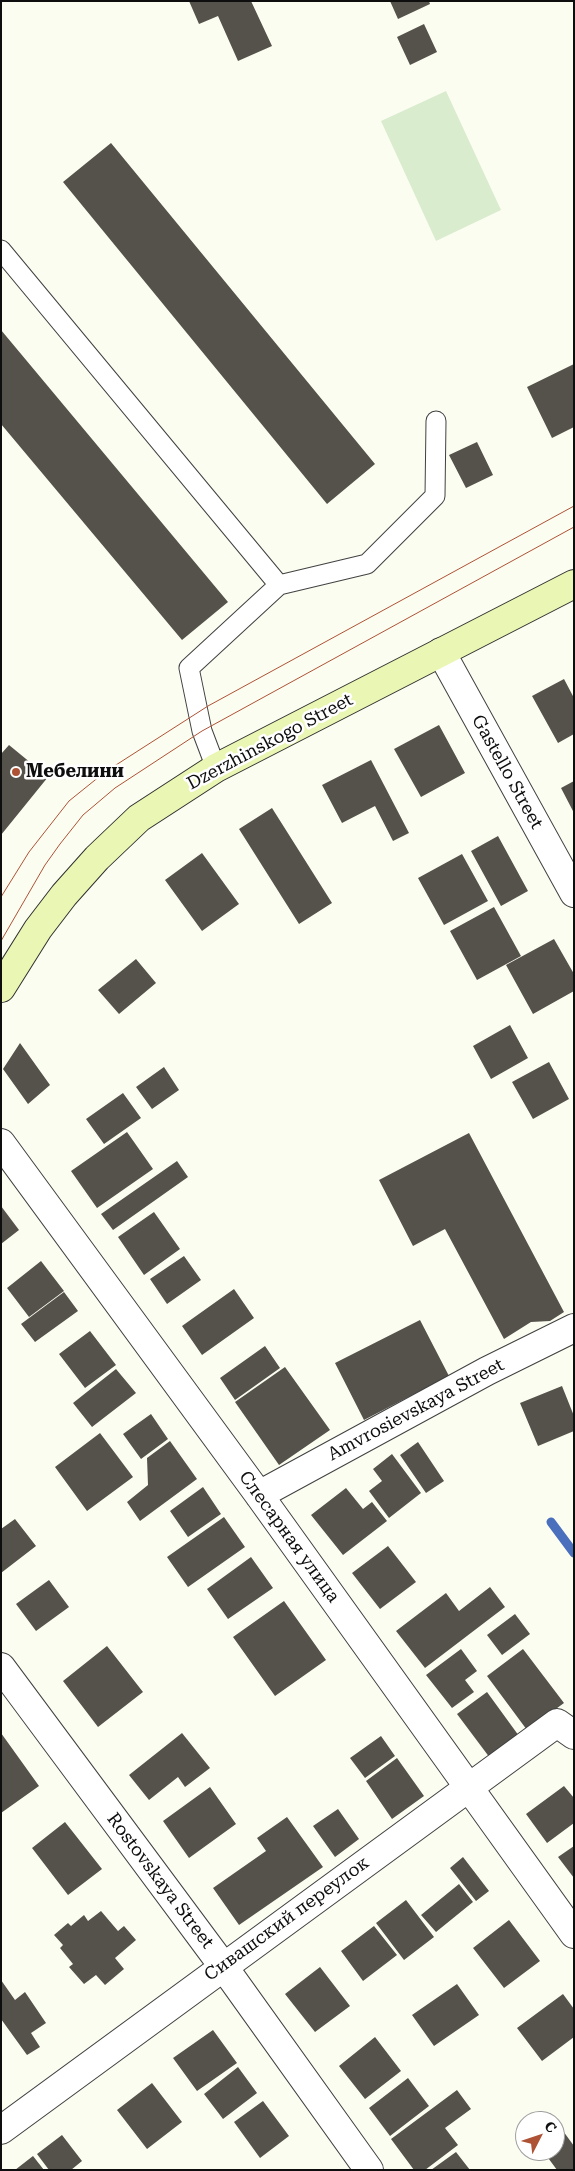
<!DOCTYPE html>
<html>
<head>
<meta charset="utf-8">
<style>
  body { margin:0 }
  #map { position:relative; width:575px; height:2171px; overflow:hidden; background:#fcfdf1; font-family:"Roboto Serif",serif }
  canvas { display:block }
  .frame { position:absolute; inset:0; border:2px solid #0e0e0e; pointer-events:none }
  .north { position:absolute; left:515px; top:2111px; width:50px; height:50px; box-sizing:border-box; background:#fff; border:1px solid #9f9f9f; border-radius:50%; rotate:49deg; font-size:14px; font-weight:700; line-height:20px; text-align:center; color:#0e0e0e }
  .north::after { content:''; display:block; margin:auto; width:18px; height:22px; background:#ae5236; clip-path:polygon(50% 0,100% 100%,50% 72%,0 100%) }
</style>
</head>
<body>
<div id="map">
<canvas width="575" height="2171"></canvas>
<div class="frame"></div>
<div class="north">С</div>
</div>
<script>
const g = document.querySelector('canvas').getContext('2d');
g.lineJoin = 'round';
function paint(path, color) { g.fillStyle = color; g.fill(path, 'evenodd'); }
function trace(path, color, width, dash) { g.strokeStyle = color; g.lineWidth = width; g.lineCap = dash ? 'butt' : 'round'; g.setLineDash(dash || []); g.stroke(path); }
function write(font, color, halo, rows, align = 'center') {
  g.font = font + ' "Roboto Serif",serif'; g.lineWidth = 5; g.setLineDash([]); g.textBaseline = 'middle'; g.strokeStyle = halo; g.fillStyle = color; for (const [text, x, y, turn = 0] of rows) {
    g.save(); g.translate(x, y); g.rotate((+turn || 0) * Math.PI / 180); g.textAlign = isNaN(turn) ? turn : align; if (halo) g.strokeText(text, 0, 0); g.fillText(text, 0, 0); g.restore();
  }
}
paint(new Path2D(`
  M446,91L501,210L436,241L381,121Z`), '#daecce');
trace(new Path2D(`
  M551,1522L574,1553`), '#4a6fbd', 9);
paint(new Path2D(`
  M189,1H251L272,46L238,61L218,16L199,24Z
  M390,1H429L430,4L398,19Z
  M424,24L437,52L410,65L397,37Z
  M111,143L375,464L327,504L63,182Z
  M1,330L228,602L182,640L1,424Z
  M574,364V427L552,438L527,387Z
  M477,442L493,475L466,488L449,455Z
  M564,679L574,698V734L558,743L532,696Z
  M439,725L465,773L421,797L394,749Z
  M9,745L48,777L1,835V754Z
  M371,760L409,833L393,841L375,806L342,823L322,785Z
  M574,781V813L561,788Z
  M272,808L332,903L299,924L239,829Z
  M498,836L528,891L501,906L471,851Z
  M202,853L239,904L202,931L165,880Z
  M462,854L488,901L444,925L418,878Z
  M494,907L521,956L477,980L450,931Z
  M554,939L574,974V991L533,1014L506,965Z
  M136,959L156,983L119,1014L98,990Z
  M510,1025L528,1058L491,1079L473,1046Z
  M20,1043L50,1085L28,1104L3,1069Z
  M549,1062L569,1099L533,1119L512,1082Z
  M164,1067L179,1090L152,1109L136,1087Z
  M123,1093L141,1118L104,1144L86,1119Z
  M127,1132L153,1169L97,1208L71,1171Z
  M469,1133L564,1312L550,1321L531,1322L504,1339L445,1229L413,1246L379,1180Z
  M177,1161L188,1177L113,1230L101,1214Z
  M1,1206L19,1230L1,1244Z
  M154,1212L180,1249L144,1275L118,1237Z
  M184,1256L201,1280L167,1304L150,1279Z
  M41,1261L64,1291L29,1317L7,1288Z
  M234,1289L254,1318L202,1355L182,1326Z
  M64,1292L78,1311L35,1342L21,1324Z
  M420,1320L449,1376L364,1420L335,1363Z
  M90,1331L116,1365L85,1388L59,1354Z
  M265,1346L280,1368L235,1400L220,1378Z
  M285,1367L330,1430L279,1465L235,1402Z
  M116,1369L136,1393L92,1427L73,1403Z
  M562,1386L574,1416V1431L538,1446L520,1403Z
  M151,1414L168,1439L141,1459L123,1434Z
  M100,1433L133,1477L87,1511L55,1467Z
  M170,1441L197,1479L140,1521L127,1502L148,1485L147,1458Z
  M418,1442L444,1481L426,1493L400,1455Z
  M392,1454L421,1493L389,1518L369,1491L382,1481L373,1469Z
  M203,1487L221,1514L188,1537L170,1511Z
  M346,1488L363,1509L372,1502L387,1521L343,1555L311,1515Z
  M224,1517L245,1547L188,1587L167,1557Z
  M15,1519L36,1546L1,1573V1529Z
  M388,1546L416,1582L380,1609L352,1573Z
  M251,1557L273,1588L228,1619L207,1589Z
  M49,1580L69,1607L36,1631L16,1604Z
  M490,1587L505,1607L425,1668L396,1631L446,1593L459,1611Z
  M284,1601L326,1660L275,1696L233,1637Z
  M515,1614L530,1634L502,1655L487,1635Z
  M107,1646L143,1692L98,1727L63,1681Z
  M461,1649L477,1671L465,1680L474,1692L452,1708L426,1675Z
  M523,1649L564,1703L527,1730L487,1676Z
  M487,1692L519,1736L490,1758L457,1714Z
  M1,1733L39,1786L1,1813Z
  M182,1733L210,1768L185,1787L178,1777L149,1800L129,1775Z
  M381,1736L395,1756L365,1778L350,1758Z
  M397,1758L424,1796L392,1819L366,1781Z
  M564,1786L574,1798V1823L547,1843L526,1814Z
  M210,1787L236,1824L189,1858L163,1821Z
  M338,1809L359,1839L335,1857L313,1826Z
  M287,1817L323,1867L239,1925L213,1888L266,1851L257,1838Z
  M65,1822L102,1869L68,1895L32,1848Z
  M574,1846V1878L558,1857Z
  M463,1857L489,1891L476,1901L450,1868Z
  M459,1884L473,1902L436,1932L421,1915Z
  M406,1900L434,1937L404,1960L376,1923Z
  M101,1911L118,1931L124,1926L136,1940L115,1958L124,1969L105,1985L96,1975L84,1984L69,1967L73,1964L60,1948L63,1945L54,1935L68,1923L71,1926L84,1915L88,1921Z
  M509,1920L540,1961L504,1988L473,1948Z
  M374,1926L397,1955L363,1981L341,1951Z
  M320,1967L350,2006L315,2032L285,1994Z
  M1,1980L15,2000L25,1992L46,2023L31,2033L40,2047L27,2055L1,2019Z
  M457,1984L479,2015L434,2046L412,2015Z
  M563,1994L574,2009V2037L542,2061L517,2028Z
  M213,2030L237,2063L197,2091L173,2058Z
  M375,2037L401,2071L365,2099L339,2066Z
  M238,2067L257,2093L223,2119L204,2094Z
  M408,2078L429,2106L390,2136L369,2108Z
  M152,2083L182,2122L147,2149L117,2110Z
  M457,2090L471,2109L445,2128L458,2145L425,2170H414L391,2139Z
  M263,2101L289,2136L260,2158L234,2122Z
  M550,2113L574,2146V2170H557L543,2151H555V2121H540Z
  M62,2135L82,2161L71,2170H49L37,2154Z
  M456,2152L470,2170H431Z
  M33,2156L44,2170H15Z`), '#55524b');
const lane = new Path2D(`
  M1,250L279,585
  M216,768L202,731L189,668L279,585L367,564L435,496L436,421`);
const street = new Path2D(`
  M441,652L574,893
  M1,1143L259,1495L574,1934
  M259,1495L487,1371L574,1328
  M1,1667L223,1966L369,2170
  M1,2130L557,1723L574,1735`);
const secondary = new Path2D(`
  M1,988L38,929L64,895L97,858L139,818L216,768L574,584`);
trace(lane, '#414141', 21);
trace(street, '#414141', 30);
trace(secondary, '#303030', 30);
trace(lane, '#fff', 19);
trace(street, '#fff', 28);
trace(secondary, '#eaf6b3', 28);
trace(new Path2D(`
  M1,897L29,852L69,801L105,772L208,706L574,506
  M1,941L45,865L60,844L83,815L115,788L202,731L574,527`), '#ae5236', 1);
for (const [x, y, r, color] of [
  [16,772,5,"#ae5236"]
]) { const dot = new Path2D(); dot.arc(x, y, r, 0, 2 * Math.PI); g.fillStyle = color; g.fill(dot); trace(dot, '#fff', 2); }
write('18px', '#0e0e0e', '#fff', [
  ["Dzerzhinskogo Street",270,742,-28],
  ["Gastello Street",507,772,61],
  ["Amvrosievskaya Street",416,1410,-28],
  ["Слесарная улица",289,1537,54],
  ["Rostovskaya Street",160,1881,53],
  ["Сивашский переулок",287,1919,-36]
]);
write('bold 18px', '#0e0e0e', '#fff', [
  ["Мебелини",26,772]
], 'left');
</script>
</body>
</html>
